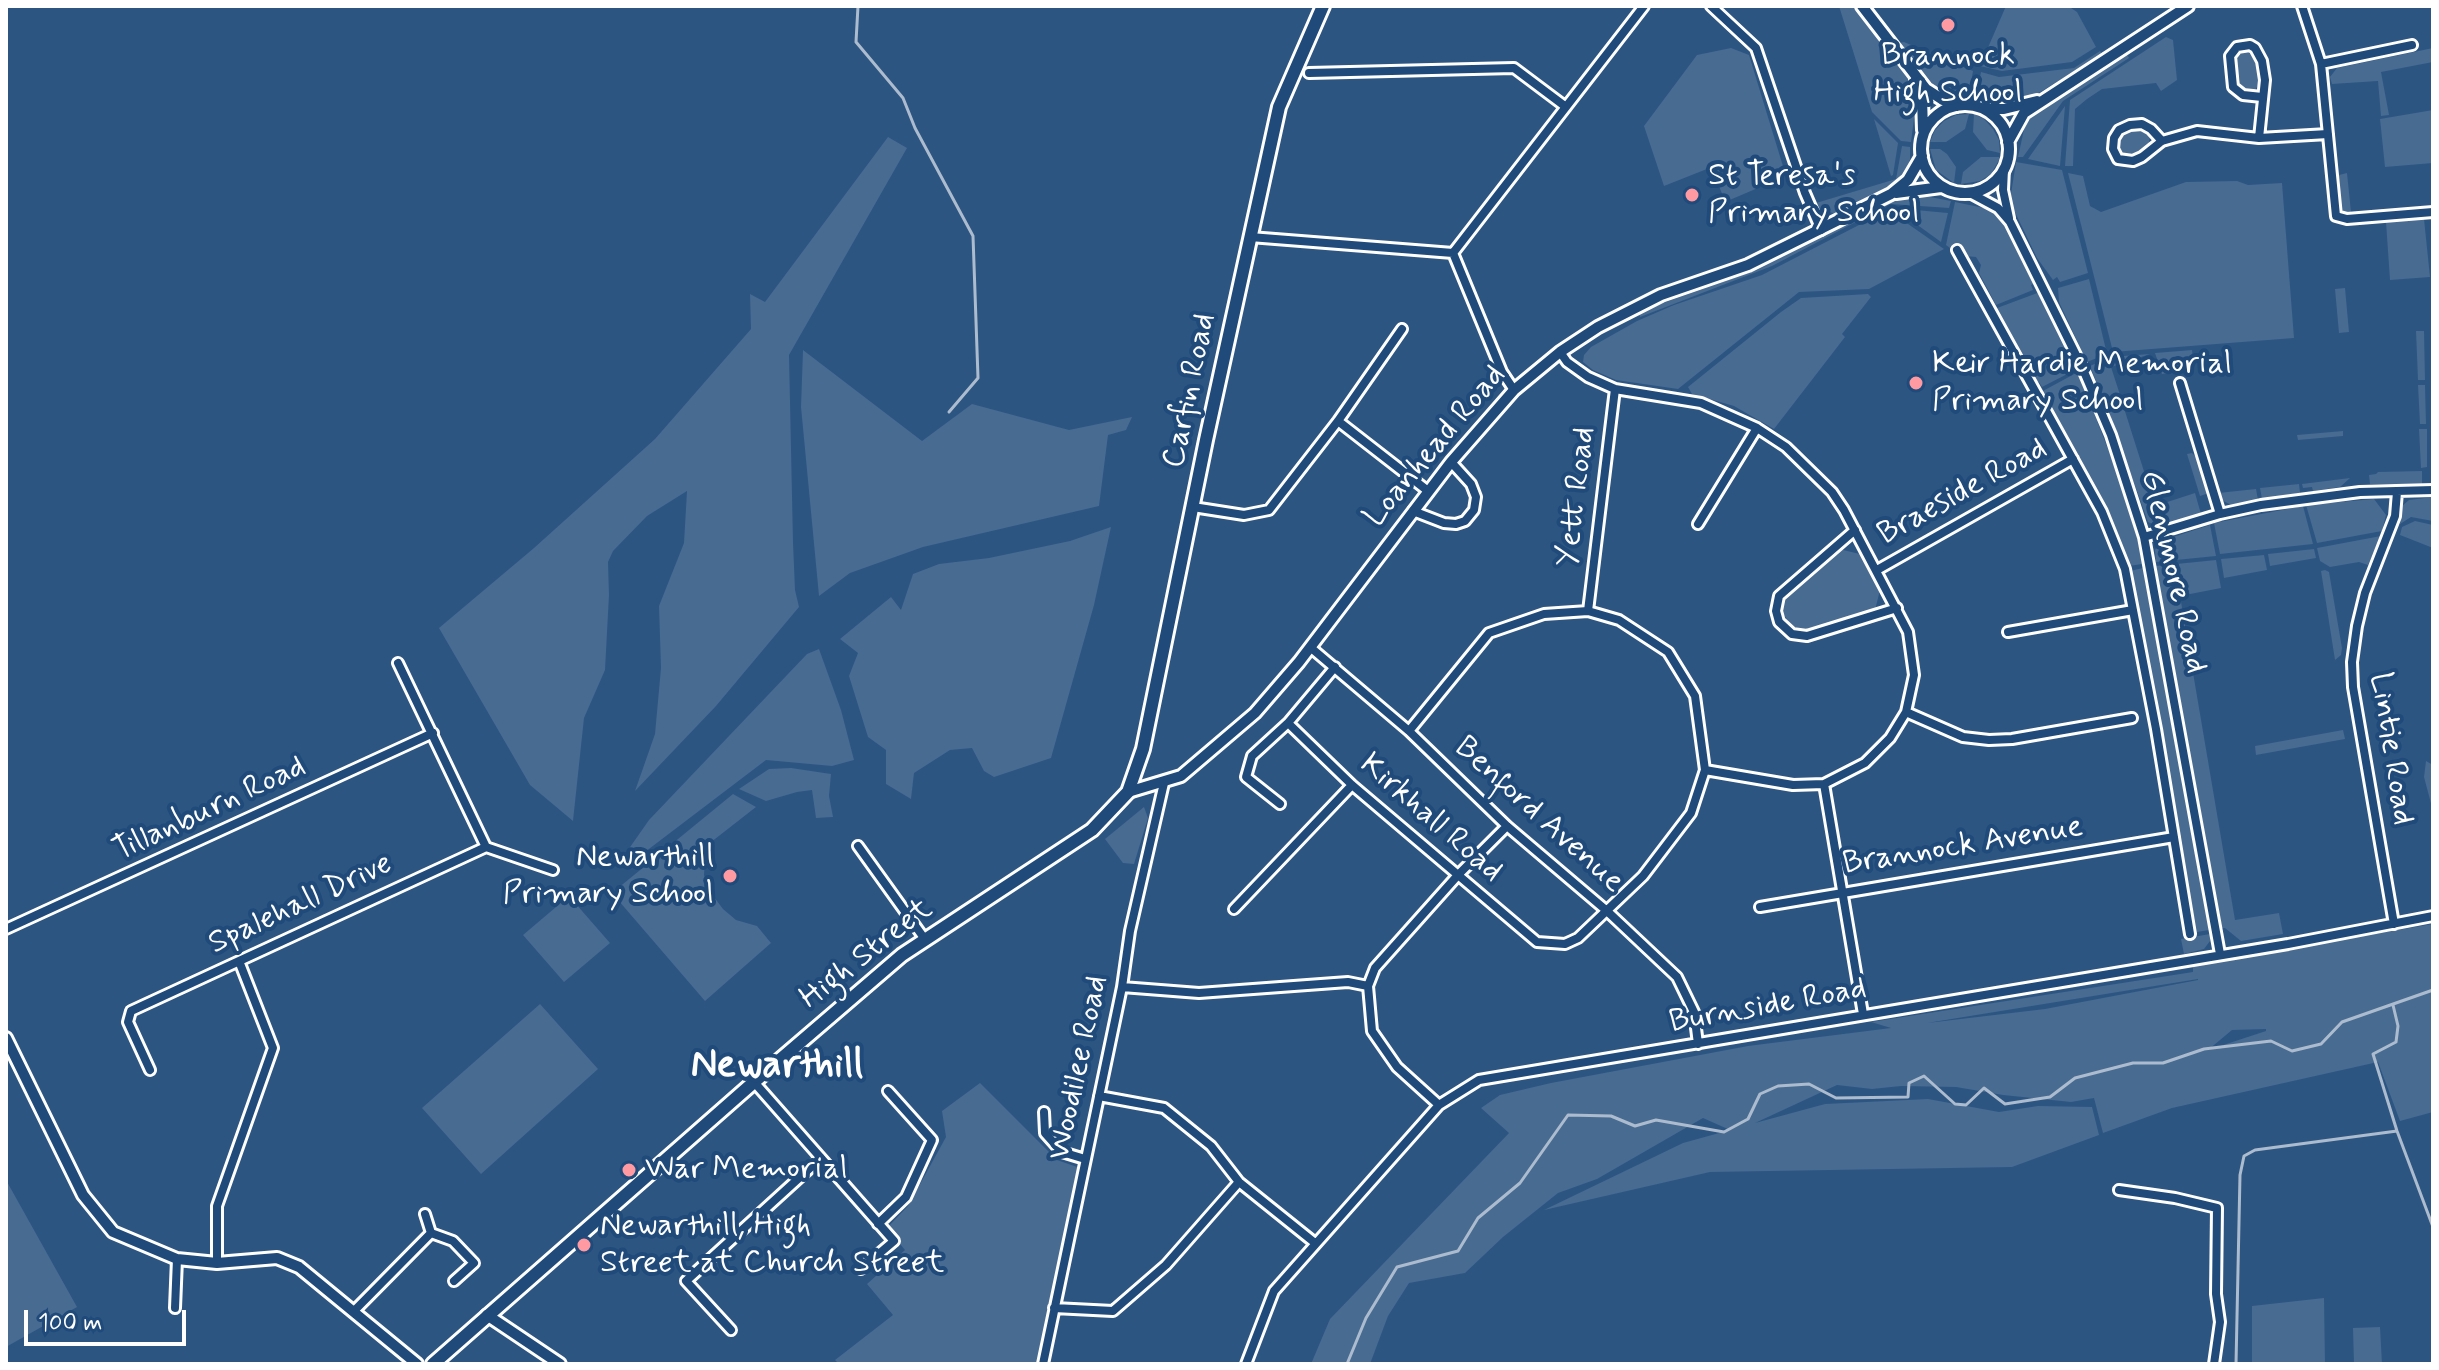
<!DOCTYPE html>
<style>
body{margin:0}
#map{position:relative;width:2439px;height:1370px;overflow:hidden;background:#2c5582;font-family:Mynerve,sans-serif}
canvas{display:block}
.frame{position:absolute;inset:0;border:8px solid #fff;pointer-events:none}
.scale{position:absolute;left:24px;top:1310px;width:162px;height:36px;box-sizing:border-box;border:4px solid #fff;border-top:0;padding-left:10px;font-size:24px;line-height:28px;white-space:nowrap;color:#fff;-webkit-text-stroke:6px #1f4a7a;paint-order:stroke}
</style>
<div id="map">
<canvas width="2439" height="1370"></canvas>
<div class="frame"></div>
<div class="scale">100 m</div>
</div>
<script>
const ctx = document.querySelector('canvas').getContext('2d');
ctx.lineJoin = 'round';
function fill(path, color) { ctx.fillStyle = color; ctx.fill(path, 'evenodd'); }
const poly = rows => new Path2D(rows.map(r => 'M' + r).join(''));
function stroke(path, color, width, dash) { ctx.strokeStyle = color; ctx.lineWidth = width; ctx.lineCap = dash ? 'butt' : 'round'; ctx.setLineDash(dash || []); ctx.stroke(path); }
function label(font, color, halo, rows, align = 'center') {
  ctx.font = font + ' Mynerve,sans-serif'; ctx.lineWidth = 8; ctx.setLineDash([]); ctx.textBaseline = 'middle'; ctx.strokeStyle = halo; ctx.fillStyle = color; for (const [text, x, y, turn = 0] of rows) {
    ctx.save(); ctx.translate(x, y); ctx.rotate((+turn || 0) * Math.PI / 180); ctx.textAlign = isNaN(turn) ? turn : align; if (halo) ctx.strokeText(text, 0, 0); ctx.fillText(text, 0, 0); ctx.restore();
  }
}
const green = poly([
 [1839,6,1853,6,1907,75,1916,103,1911,142,1901,141,1872,112],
 [2006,6,2068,6,2077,12,2096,47,2072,62,2002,71,1980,66],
 [2166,37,2173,40,2177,80,2161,91,2156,83,2102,89,2087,99,2075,109,2073,166,2065,166,2070,100],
 [1904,42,1973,71,1969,95,1937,89,1899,43],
 [1731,48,1749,55,1786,176,1725,202,1712,167,1664,186,1644,126,1697,55],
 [2433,48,2433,62,2381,72,2389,115,2381,116,2378,81,2332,84,2330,77,2337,68],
 [2247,50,2259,63,2261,81,2255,90,2238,87,2240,80,2235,58,2240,51],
 [2100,51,2102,54,2037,94,2013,101,1976,96,1981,72,1999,77,2074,68],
 [2126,53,2129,58,2063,101,2023,157,2018,157,2025,125,2033,114],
 [2065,106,2060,166,2028,159],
 [2433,110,2433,163,2385,167,2380,119],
 [1969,114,1965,129,1946,142,1930,142,1935,130,1944,121,1956,115],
 [1974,114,1984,119,1993,129,1999,140,2000,153,1987,150,1973,132],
 [1874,119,1898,143,1893,175,1891,176],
 [2137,129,2142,129,2150,137,2148,147,2135,156,2121,156,2118,152,2120,136,2124,132],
 [888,137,907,148,789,355,793,542,795,590,799,607,716,706,635,791,655,734,661,668,659,606,684,543,687,491,647,516,613,551,608,562,609,595,605,670,584,718,573,821,530,785,439,628,534,548,655,439,751,329,750,294,765,302],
 [1902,146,1910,147,1910,159,1908,167,1899,182,1838,215,1819,208,1816,203,1896,179],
 [1930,149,1940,149,1947,154,1956,167,1954,183,1936,170],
 [1981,157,1999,157,1999,160,1991,174,1980,181,1961,184,1963,172],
 [2016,162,2062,170,2088,273,2060,282,2057,277,2053,280,2037,258,2013,208,2011,194],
 [2068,173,2083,176,2090,206,2101,212,2186,182,2237,181,2248,185,2282,183,2294,338,2113,352],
 [2347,173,2351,212,2347,213,2341,210,2339,175],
 [1904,196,1925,196,1951,201,1949,208,1890,204,1772,266,1640,317,1639,313,1666,302,1757,270,1894,199],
 [1955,202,1989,209,2002,219,2035,283,2031,285,2033,290,1996,305,1979,273,1981,265,1976,257,1965,256,1958,244,1950,248,1946,245],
 [1894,208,1948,213,1941,242],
 [1888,210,1944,249,1869,289,1799,292,1678,389,1616,380,1593,370,1583,362,1584,355,1591,347,1637,321,1674,305,1762,275],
 [2424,219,2430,277,2390,280,2386,222],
 [2089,279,2107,354,2087,362,2059,302,2058,288],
 [2345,288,2349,332,2339,333,2335,289],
 [2040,292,2077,369,2042,387,2039,382,2036,383,1996,311,1997,308],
 [1868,294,1871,297,1842,334,1845,337,1774,429,1734,406,1692,394,1688,387,1781,312,1801,298],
 [2416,331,2424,331,2425,380,2418,380],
 [803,350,922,441,972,404,1069,430,1132,417,1126,430,1108,435,1099,506,923,547,850,573,819,596,801,407],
 [2192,350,2194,368,2162,374,2155,353],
 [2150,354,2111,367,2122,401,2106,406,2090,366,2110,357],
 [2078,372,2115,467,2138,540,2142,564,2129,566,2106,509,2041,392],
 [2418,385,2425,385,2426,424,2420,424],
 [2123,405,2155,506,2195,493,2201,514,2164,526,2159,527,2148,522,2108,410],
 [2419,429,2427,429,2427,467,2421,468],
 [2343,431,2343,436,2298,440,2297,435],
 [2192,453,2198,459,2209,493,2200,496,2187,454],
 [2422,471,2422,484,2370,484,2369,475,2376,474,2378,472],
 [2350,478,2340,487,2313,491,2312,487,2303,488,2302,484],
 [2299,484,2300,493,2262,499,2260,488],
 [2256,489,2258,500,2231,505,2220,499,2218,493],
 [2433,497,2433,521,2411,517,2400,524,2402,506,2409,500],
 [2374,499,2386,515,2382,531,2317,543,2306,505],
 [2303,506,2313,544,2220,554,2214,523],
 [2415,521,2433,525,2433,548,2400,535,2402,527],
 [2210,525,2216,556,2156,562,2155,550,2161,541],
 [1111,527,1094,605,1051,758,994,777,984,771,972,748,950,750,914,773,911,799,886,784,886,750,868,737,849,676,858,653,840,639,891,597,901,610,913,574,939,564,989,558,1070,541],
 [2381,536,2368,565,2359,562,2330,567,2320,561,2317,548],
 [1839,549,1860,554,1880,590,1875,610,1805,631,1792,628,1781,610,1786,597],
 [2314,549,2316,558,2270,566,2268,554],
 [2264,555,2267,570,2224,578,2221,559],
 [2216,560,2221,588,2180,596,2235,920,2279,913,2283,934,2241,941,2225,928,2222,928,2156,566],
 [2143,568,2209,930,2197,932,2130,571],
 [2325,570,2329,572,2342,648,2341,655,2335,660,2321,571],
 [819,649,841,710,854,760,832,766,766,760,641,855,621,860,649,820,807,654],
 [2343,730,2345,739,2256,755,2255,746],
 [2426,761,2433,765,2433,811,2424,777],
 [791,768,831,774,829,796,833,817,816,818,812,790,797,792,766,801,739,789,769,769],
 [733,794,756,807,706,846,704,875,711,893,723,909,736,920,757,926,771,943,705,1001,612,893],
 [1144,807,1148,818,1134,864,1123,863,1105,839],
 [569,896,610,943,564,982,523,935],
 [2433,924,2433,1112,2400,1121,2378,1062,2172,1108,2103,1133,2094,1098,2071,1102,2003,1095,1956,1087,1901,1086,1872,1089,1837,1085,1755,1123,1825,1104,1928,1099,1999,1112,2038,1106,2092,1107,2099,1135,2012,1167,1710,1172,1544,1210,1683,1143,1730,1130,1703,1118,1597,1179,1558,1193,1503,1237,1465,1273,1409,1283,1388,1316,1370,1364,1311,1364,1330,1319,1509,1133,1481,1108,1500,1095,1551,1083,1748,1046,1891,1028,1871,1022,2193,972,2193,965],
 [2198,980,2045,1009,1927,1023,2198,979],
 [2266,1029,2266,1031,2208,1050,2232,1030],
 [2210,934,2210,941,2204,949,2184,954,2181,939],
 [540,1004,598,1069,481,1174,422,1108],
 [980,1083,1057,1160,1080,1168,1040,1364,839,1364,835,1360,893,1315,867,1284,905,1250,887,1228,908,1206,946,1137,942,1111],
 [6,1180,77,1307,6,1347],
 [2324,1298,2325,1364,2252,1364,2252,1306],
 [2380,1327,2382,1364,2354,1364,2353,1328]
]);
const stream = poly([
 [858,6,856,42,903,98,915,128,973,236,978,378,949,412],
 [2393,1005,2398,1026,2396,1042,2373,1054,2397,1131,2433,1227],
 [1347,1364,1366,1318,1397,1267,1458,1251,1478,1218,1520,1183,1568,1115,1611,1116,1635,1126,1656,1120,1724,1132,1748,1119,1760,1094,1778,1086,1809,1084,1836,1098,1908,1097,1909,1083,1924,1076,1955,1104,1966,1105,1984,1088,2005,1104,2050,1097,2075,1078,2133,1063,2163,1063,2204,1049,2271,1041,2292,1051,2321,1044,2342,1022,2433,990],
 [2236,1364,2240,1175,2244,1156,2255,1150,2397,1131]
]);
const minor = poly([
 [1711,6,1756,48,1805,193,1821,230],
 [2302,6,2321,64,2336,216,2347,219,2433,212],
 [2321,64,2412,45],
 [1309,73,1514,68,1566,107],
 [2259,138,2265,80,2262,61,2255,48,2250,45,2237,47,2230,56,2233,87,2243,95,2262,97],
 [2162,141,2151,129,2142,124,2130,125,2119,130,2114,138,2113,149,2118,159,2133,161,2142,157,2162,141,2197,131,2259,138,2328,134],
 [2004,169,2003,190,2009,218],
 [1970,193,1998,208,2010,222,2082,367,2111,435,2144,537,2220,954],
 [1250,237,1453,253],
 [1957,250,2102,512,2125,569,2156,729,2190,934],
 [1560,352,1567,362,1588,377,1615,389,1701,403,1757,428,1786,447,1832,492,1844,510,1908,632,1914,675,1906,712,1890,738,1865,763,1824,784,1793,785,1705,770],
 [2180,383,2220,514],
 [1514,390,1502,372,1453,253,1644,6],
 [1338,421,1428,491],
 [1193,507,1244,515,1269,510,1338,421,1402,329],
 [1413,511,1444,523,1456,524,1465,521,1474,510,1476,497,1471,484,1451,462],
 [1698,524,1757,428],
 [1855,530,1779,596,1776,611,1779,622,1792,634,1807,636,1897,608],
 [2144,537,2220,514,2261,505,2360,492,2433,490],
 [1877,570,2073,459],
 [1588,611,1615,389],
 [2008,632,2133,610],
 [1310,647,1409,731,1507,826,1607,911,1677,977,1694,1012,1698,1044],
 [398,663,486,847],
 [1335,667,1288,723,1352,785,1537,942,1565,944,1578,938,1643,876,1691,813,1705,770,1695,696,1668,652,1619,620,1588,611,1544,614,1489,633,1409,731],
 [1906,712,1963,737,1989,740,2012,739,2132,718],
 [1824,784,1863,1014],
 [1280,804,1246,777,1252,756,1288,723],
 [858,846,924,938],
 [1760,907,2174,837],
 [1234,909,1352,785],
 [2394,924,2353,687,2352,662,2357,626,2365,593,2395,516,2397,492],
 [6,929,433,733],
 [1122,987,1199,993,1348,982,1368,986],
 [150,1070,128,1022,131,1011,486,847,553,870],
 [754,1082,894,1241,861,1269],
 [1099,1096,1164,1108,1211,1146,1239,1182,1315,1243],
 [1439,1105,1397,1067,1372,1031,1368,986,1375,968,1458,875,1507,826],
 [1044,1112,1045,1133,1062,1152,1085,1159],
 [2119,1190,2175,1198,2217,1208,2216,1294,2220,1322,2214,1364],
 [425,1214,431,1233],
 [878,1224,906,1197,932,1140,888,1091],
 [217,1263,217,1206,273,1048,239,961],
 [175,1308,177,1259],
 [1054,1308,1113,1311,1166,1265,1239,1182],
 [353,1312,431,1233,453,1241,474,1263,454,1281],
 [731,1330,686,1281,821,1158],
 [1043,1364,1122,987,1130,931,1164,783],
 [1246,1364,1274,1291,1439,1105,1479,1080,2288,944,2433,916]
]);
const tertiary = poly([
 [1862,6,1926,89,1943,100,1957,106],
 [1916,79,1922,98,1923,130],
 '1921 149a44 44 0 1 1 88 0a44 44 0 1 1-88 0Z',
 [1986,109,2004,109,2037,101],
 [2008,142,2024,113,2188,6],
 [1896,193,1941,187],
 [1128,792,1181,776,1255,713,1299,662,1451,462,1514,390,1560,352,1598,327,1661,295,1748,265,1891,194,1908,180,1922,156],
 [6,1038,83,1195,113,1232,177,1259,217,1263,277,1258,299,1267,417,1364],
 [487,1315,560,1364]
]);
const secondary = poly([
 [433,1364,754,1082,902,955,1092,830,1128,792,1143,749,1206,440,1279,107,1323,6]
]);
const markers = [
 [1948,25,8,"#ff9aa2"],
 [1692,195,8,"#ff9aa2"],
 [1916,383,8,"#ff9aa2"],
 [730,876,8,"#ff9aa2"],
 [629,1170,8,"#ff9aa2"],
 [584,1245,8,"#ff9aa2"]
];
const poiNames = [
 ["Brannock",1948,57,"center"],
 ["High School",1948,94,"center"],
 ["St Teresa's",1708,177],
 ["Primary School",1708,214],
 ["Keir Hardie Memorial",1932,365],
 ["Primary School",1932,402],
 ["Newarthill",714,858,"right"],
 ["Primary School",714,895,"right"],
 ["War Memorial",645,1170],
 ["Newarthill, High",600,1227],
 ["Street at Church Street",600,1264]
];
const streetNames = [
 ["Carfin Road",1191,391,-78],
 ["Loanhead Road",1436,447,-50],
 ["Braeside Road",1963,493,-29],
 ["Yett Road",1578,497,-83],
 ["Glenmore Road",2172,572,77],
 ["Lintie Road",2390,749,81],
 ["Tillanburn Road",210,810,-25],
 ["Benford Avenue",1538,816,42],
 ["Kirkhall Road",1430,819,41],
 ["Brannock Avenue",1963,847,-9],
 ["Spalehall Drive",301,905,-25],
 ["High Street",867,955,-38],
 ["Burnside Road",1768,1007,-10],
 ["Woodilee Road",1080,1068,-78]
];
const districtNames = [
 ["Newarthill",777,1068]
];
fill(green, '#486b92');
stroke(stream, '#acbcce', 3);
stroke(minor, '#fff', 14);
stroke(tertiary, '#fff', 16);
stroke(secondary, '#fff', 18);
stroke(minor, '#1f4a7a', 8);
stroke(tertiary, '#1f4a7a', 10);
stroke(secondary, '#1f4a7a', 12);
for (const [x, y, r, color] of markers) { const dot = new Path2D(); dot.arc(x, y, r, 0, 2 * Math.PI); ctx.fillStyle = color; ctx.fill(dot); stroke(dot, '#1f4a7a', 3); }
label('32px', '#fff', '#1f4a7a', poiNames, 'left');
label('32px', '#fff', '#1f4a7a', streetNames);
label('bold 40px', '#fff', '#1f4a7a', districtNames);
</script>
